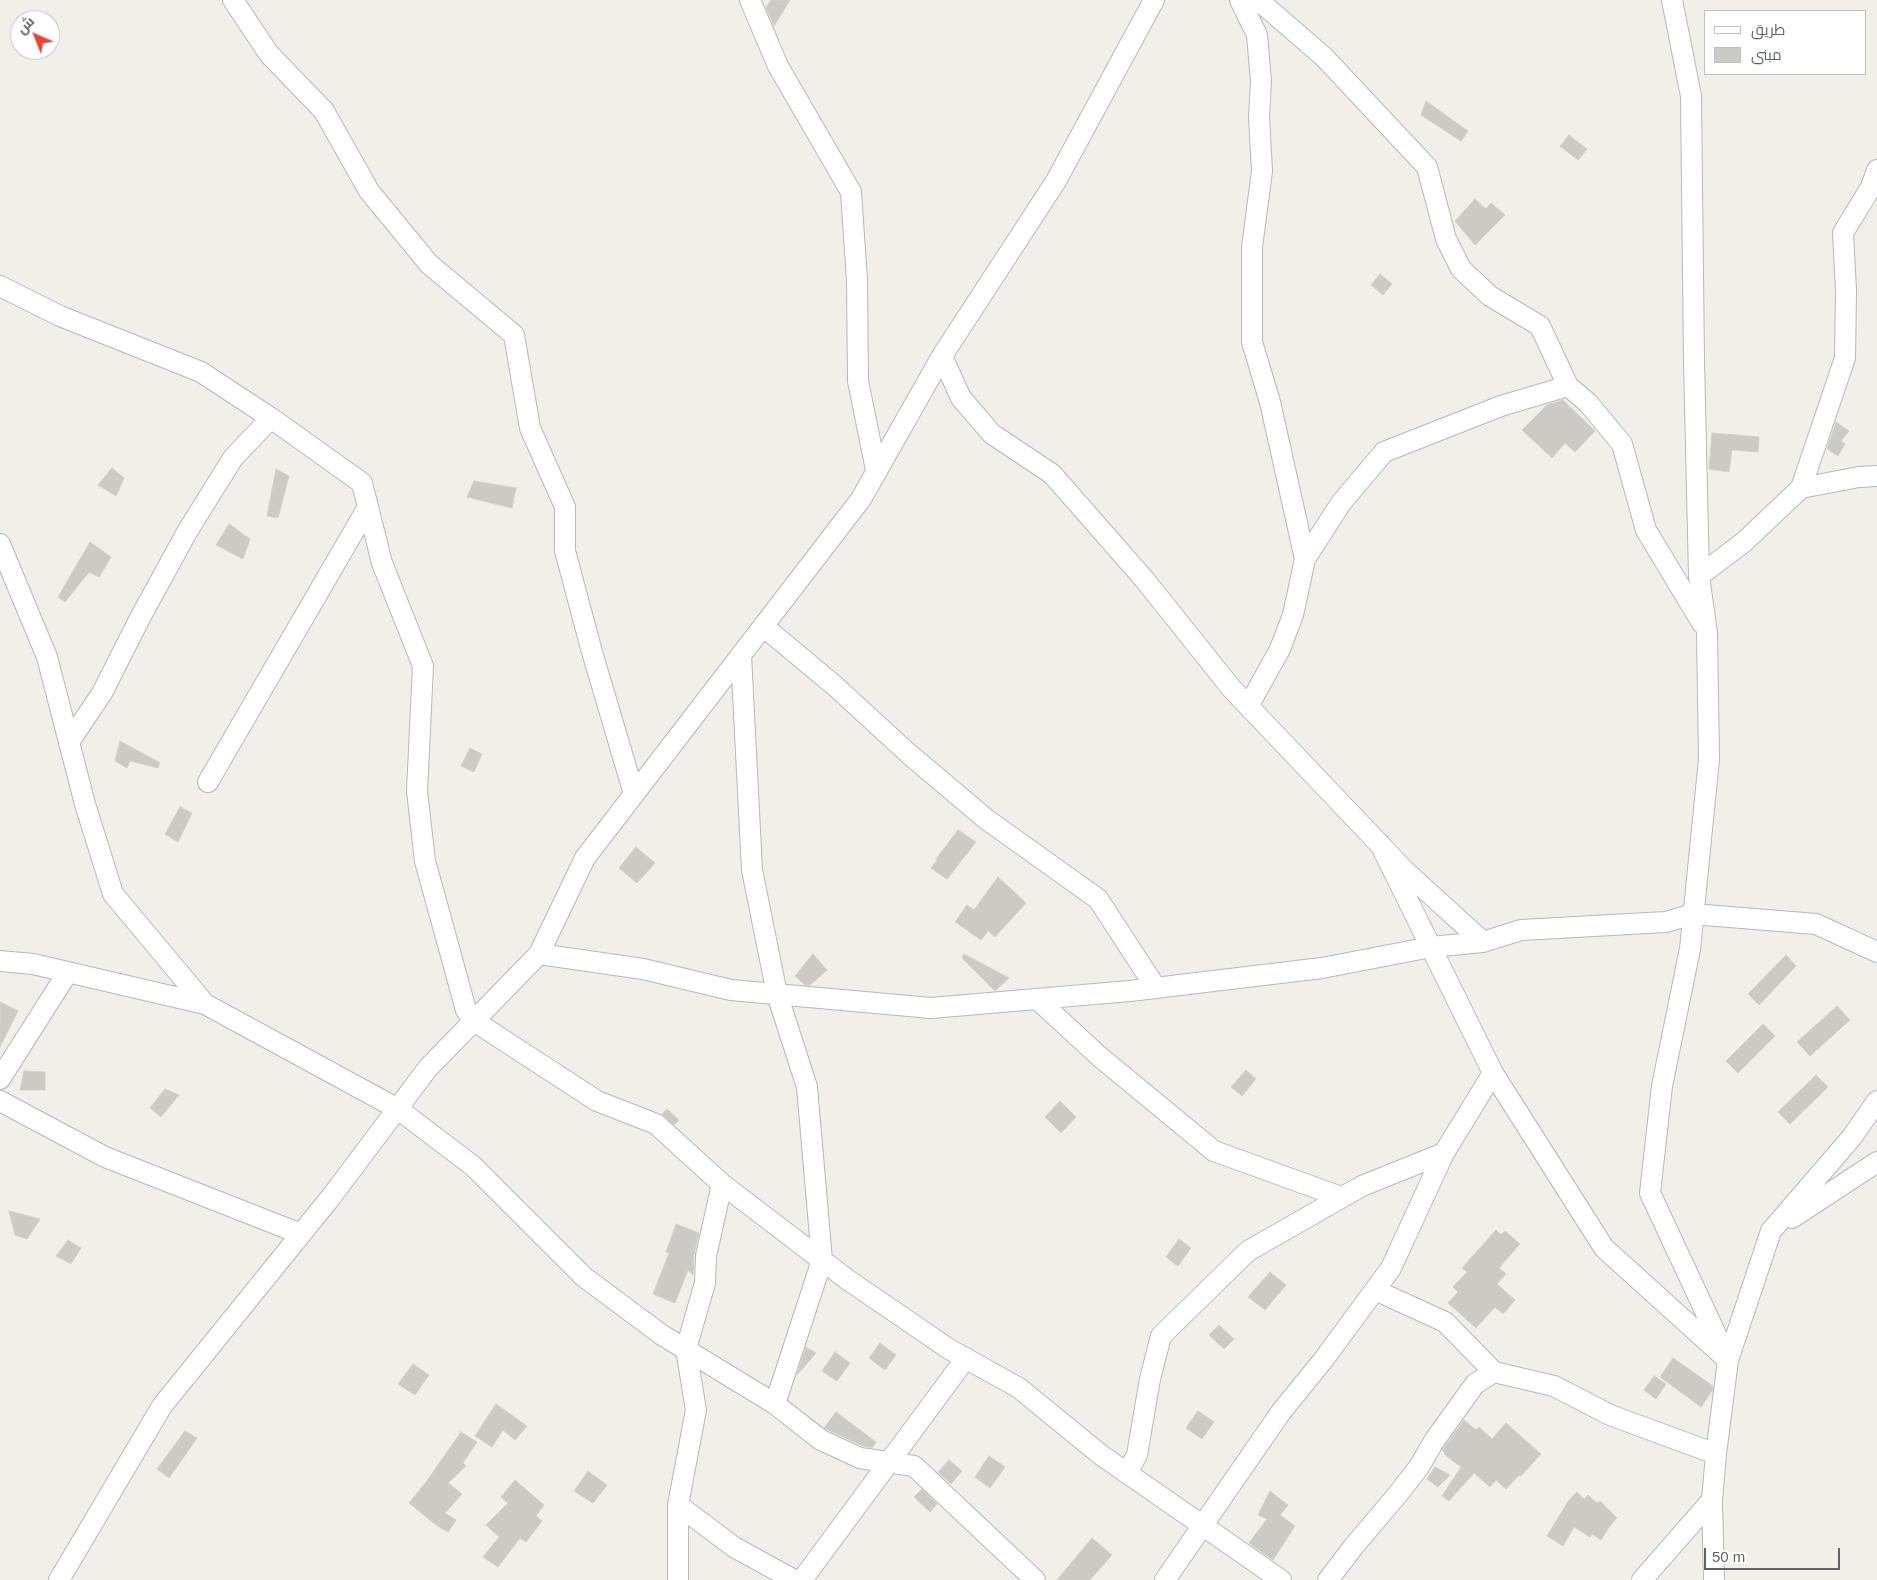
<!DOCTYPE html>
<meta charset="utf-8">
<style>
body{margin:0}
#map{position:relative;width:1877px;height:1580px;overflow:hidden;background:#f1efe8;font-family:Helvetica,Cairo,sans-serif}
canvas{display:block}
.legend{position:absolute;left:1704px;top:10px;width:162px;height:65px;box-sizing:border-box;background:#fff;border:1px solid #bfc1c3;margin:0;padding:6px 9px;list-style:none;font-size:15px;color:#5f6368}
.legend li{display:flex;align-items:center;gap:10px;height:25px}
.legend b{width:25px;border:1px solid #bfc1c3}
.north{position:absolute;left:10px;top:10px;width:50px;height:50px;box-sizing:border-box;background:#fff;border:1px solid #bfc1c3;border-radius:50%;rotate:316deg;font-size:14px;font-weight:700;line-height:20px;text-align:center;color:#5f6368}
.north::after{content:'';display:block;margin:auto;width:18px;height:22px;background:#ea4335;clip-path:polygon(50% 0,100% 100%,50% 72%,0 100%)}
.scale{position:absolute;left:1704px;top:1548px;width:136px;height:22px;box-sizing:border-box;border:2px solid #5f6368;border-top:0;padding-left:6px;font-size:15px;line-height:18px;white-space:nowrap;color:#5f6368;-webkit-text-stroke:4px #fff;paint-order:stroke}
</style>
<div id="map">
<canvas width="1877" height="1580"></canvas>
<ul class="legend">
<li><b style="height:6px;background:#fff"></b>طريق</li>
<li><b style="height:14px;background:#cccac5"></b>مبنى</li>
</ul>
<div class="north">ش</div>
<div class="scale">50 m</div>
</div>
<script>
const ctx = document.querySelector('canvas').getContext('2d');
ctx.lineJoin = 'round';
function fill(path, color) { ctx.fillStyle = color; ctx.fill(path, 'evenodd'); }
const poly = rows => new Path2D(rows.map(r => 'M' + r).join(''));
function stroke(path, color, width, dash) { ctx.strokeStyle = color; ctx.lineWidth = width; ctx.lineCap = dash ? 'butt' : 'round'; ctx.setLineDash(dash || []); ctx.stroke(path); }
const building = poly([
 [771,0,790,0,774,26,766,7,771,0],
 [1426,101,1468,131,1461,141,1421,115,1426,101],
 [1569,135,1587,149,1578,160,1560,146,1569,135],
 [1475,199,1486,209,1491,203,1505,215,1475,245,1455,221,1475,199],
 [1380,274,1392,284,1383,295,1371,285,1380,274],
 [1563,400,1595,431,1575,452,1565,443,1552,458,1522,430,1547,405,1563,400],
 [1836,422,1849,431,1841,441,1845,444,1838,456,1827,449,1836,422],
 [1712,433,1759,437,1758,452,1732,450,1729,472,1709,469,1712,433],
 [112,468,124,478,116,496,98,485,112,468],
 [276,469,289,476,278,518,267,516,276,469],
 [474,481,516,488,512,508,467,497,474,481],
 [229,524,250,539,243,559,216,545,229,524],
 [90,542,111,557,99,577,89,572,65,602,58,597,90,542],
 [120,741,160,763,158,768,130,761,127,768,115,761,120,741],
 [470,748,482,754,474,772,461,766,470,748],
 [180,807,192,813,178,842,165,834,180,807],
 [958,830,976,842,947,879,931,868,937,860,936,859,958,830],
 [636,847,655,863,637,883,619,868,636,847],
 [998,877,1026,903,995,937,988,931,981,940,955,922,967,905,974,910,998,877],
 [813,954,827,970,810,985,805,985,795,976,813,954],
 [964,954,1009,978,995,991,962,958,964,954],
 [1786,955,1796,966,1759,1005,1748,994,1786,955],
 [0,1002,18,1011,0,1047,0,1002],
 [1837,1006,1850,1020,1810,1056,1797,1042,1837,1006],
 [1763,1024,1775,1036,1738,1073,1726,1061,1763,1024],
 [1246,1070,1256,1079,1242,1096,1231,1087,1246,1070],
 [24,1071,45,1072,45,1090,20,1090,24,1071],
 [1816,1075,1828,1087,1790,1124,1778,1112,1816,1075],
 [165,1089,179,1095,161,1117,150,1108,165,1089],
 [1060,1101,1076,1117,1061,1133,1045,1117,1060,1101],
 [667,1109,679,1120,674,1125,662,1114,667,1109],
 [9,1211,40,1219,27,1239,15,1235,9,1211],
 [676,1224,699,1233,694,1254,693,1275,688,1270,675,1303,653,1294,669,1253,666,1252,676,1224],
 [1496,1230,1501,1235,1505,1231,1520,1244,1499,1268,1506,1274,1497,1284,1515,1300,1503,1314,1495,1307,1476,1328,1448,1303,1458,1292,1453,1287,1467,1272,1462,1268,1496,1230],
 [1179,1239,1191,1248,1178,1266,1166,1257,1179,1239],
 [68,1240,81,1248,71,1264,56,1256,68,1240],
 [1270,1272,1286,1285,1265,1310,1248,1297,1270,1272],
 [1219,1325,1234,1339,1224,1349,1209,1335,1219,1325],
 [880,1343,896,1355,885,1370,869,1358,880,1343],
 [806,1347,816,1353,797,1375,806,1347],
 [835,1352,850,1363,837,1381,822,1371,835,1352],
 [1673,1358,1713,1386,1712,1391,1701,1407,1660,1377,1673,1358],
 [413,1364,429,1375,415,1395,398,1384,413,1364],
 [1654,1376,1666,1384,1656,1399,1644,1390,1654,1376],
 [496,1404,527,1426,515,1440,503,1430,492,1447,475,1436,496,1404],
 [1198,1411,1214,1422,1202,1439,1186,1428,1198,1411],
 [836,1412,876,1442,872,1448,863,1446,824,1428,836,1412],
 [1464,1420,1476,1430,1479,1427,1492,1439,1506,1423,1541,1454,1521,1476,1519,1475,1506,1489,1496,1480,1490,1487,1474,1473,1449,1501,1442,1496,1461,1467,1444,1454,1445,1453,1442,1450,1464,1420],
 [185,1431,197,1438,169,1478,157,1469,185,1431],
 [461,1432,477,1442,463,1463,466,1466,448,1483,462,1494,445,1513,456,1520,448,1532,436,1525,409,1503,426,1482,461,1432],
 [989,1456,1005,1467,990,1488,975,1477,989,1456],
 [949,1460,962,1471,951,1484,938,1472,949,1460],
 [1435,1467,1450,1475,1438,1487,1427,1479,1435,1467],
 [588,1471,607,1485,593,1503,574,1491,588,1471],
 [515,1480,544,1505,536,1516,542,1521,526,1542,520,1538,498,1567,483,1557,499,1537,486,1525,508,1503,501,1497,515,1480],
 [922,1489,937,1504,930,1512,914,1497,922,1489],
 [1270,1491,1288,1505,1280,1515,1295,1526,1273,1560,1249,1543,1267,1519,1258,1515,1270,1491],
 [1577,1492,1584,1499,1588,1495,1597,1503,1600,1501,1617,1518,1609,1527,1601,1540,1592,1534,1590,1537,1574,1527,1563,1546,1547,1536,1569,1500,1577,1492],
 [1092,1538,1112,1555,1090,1580,1057,1580,1092,1538]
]);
const minor = poly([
 [233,0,269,54,324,111,369,191,429,264,514,335,530,428,565,507,565,551,592,652,634,794],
 [750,0,778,66,851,192,857,280,858,381,876,470],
 [1240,0,1257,35,1261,81,1259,117,1262,171,1252,247,1252,342,1270,402,1305,559],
 [1258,0,1324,57,1427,167,1446,239,1461,269,1490,296,1540,326,1568,386,1588,403,1622,444,1646,530,1702,623],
 [1672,0,1691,96,1694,362,1699,576,1707,633,1709,759,1690,949,1662,1086,1650,1193,1728,1360,1716,1454,1712,1500,1714,1580],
 [0,286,60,316,201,372,271,418,362,483,382,563,423,666,417,791,425,861,466,1010,474,1021,597,1101,656,1124,722,1184,848,1280,949,1349,1019,1388,1101,1455,1281,1580],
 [942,356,961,398,992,434,1052,474,1144,579,1232,689,1406,872,1483,942],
 [1801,488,1859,477,1877,476],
 [0,544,47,657,85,804,113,894,205,1004,398,1109,473,1166,584,1277,662,1335,775,1404,821,1440,860,1458,914,1466,1035,1580],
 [1699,576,1744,542,1801,488,1845,358,1846,290,1843,233,1871,187,1877,170],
 [763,626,835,686,909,754,986,819,1098,899,1156,988],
 [741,655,752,870,777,994,807,1087,822,1260,775,1404],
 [1249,705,1280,649,1293,615,1305,559,1341,503,1384,452,1501,406,1568,386],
 [69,742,102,693,141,616,187,532,233,458,271,418],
 [208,782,368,507],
 [1380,844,1493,1073,1604,1248,1728,1360,1771,1231,1852,1137,1877,1101],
 [539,954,643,969,731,990,931,1008,1130,991,1322,968,1431,947,1483,942,1521,930,1666,922,1693,914,1816,924,1877,952],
 [0,961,33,964,205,1004],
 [1037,999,1100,1057,1214,1151,1341,1197],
 [0,1079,68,972],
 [0,1101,105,1157,301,1234],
 [1792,1218,1877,1162],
 [1375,1290,1445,1322,1494,1372,1554,1386,1610,1415,1716,1454],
 [1127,1473,1137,1455,1150,1379,1161,1336,1248,1251,1362,1186,1444,1153],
 [678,1505,734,1547,794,1580],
 [59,1580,162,1406,331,1197,428,1068,539,954,585,858,861,499,942,356,1056,181,1154,0],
 [678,1580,678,1505,696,1410,686,1349,705,1283,706,1256,722,1184],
 [802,1580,966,1358],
 [1165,1580,1281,1412,1324,1359,1391,1268,1444,1153,1493,1073],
 [1328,1580,1354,1546,1398,1494,1419,1467,1434,1441,1475,1384,1494,1372],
 [1642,1580,1712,1500]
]);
fill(building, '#cccac5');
stroke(building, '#d6d1c6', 1);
stroke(minor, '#b5b8bc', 22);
stroke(minor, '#fff', 20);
</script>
